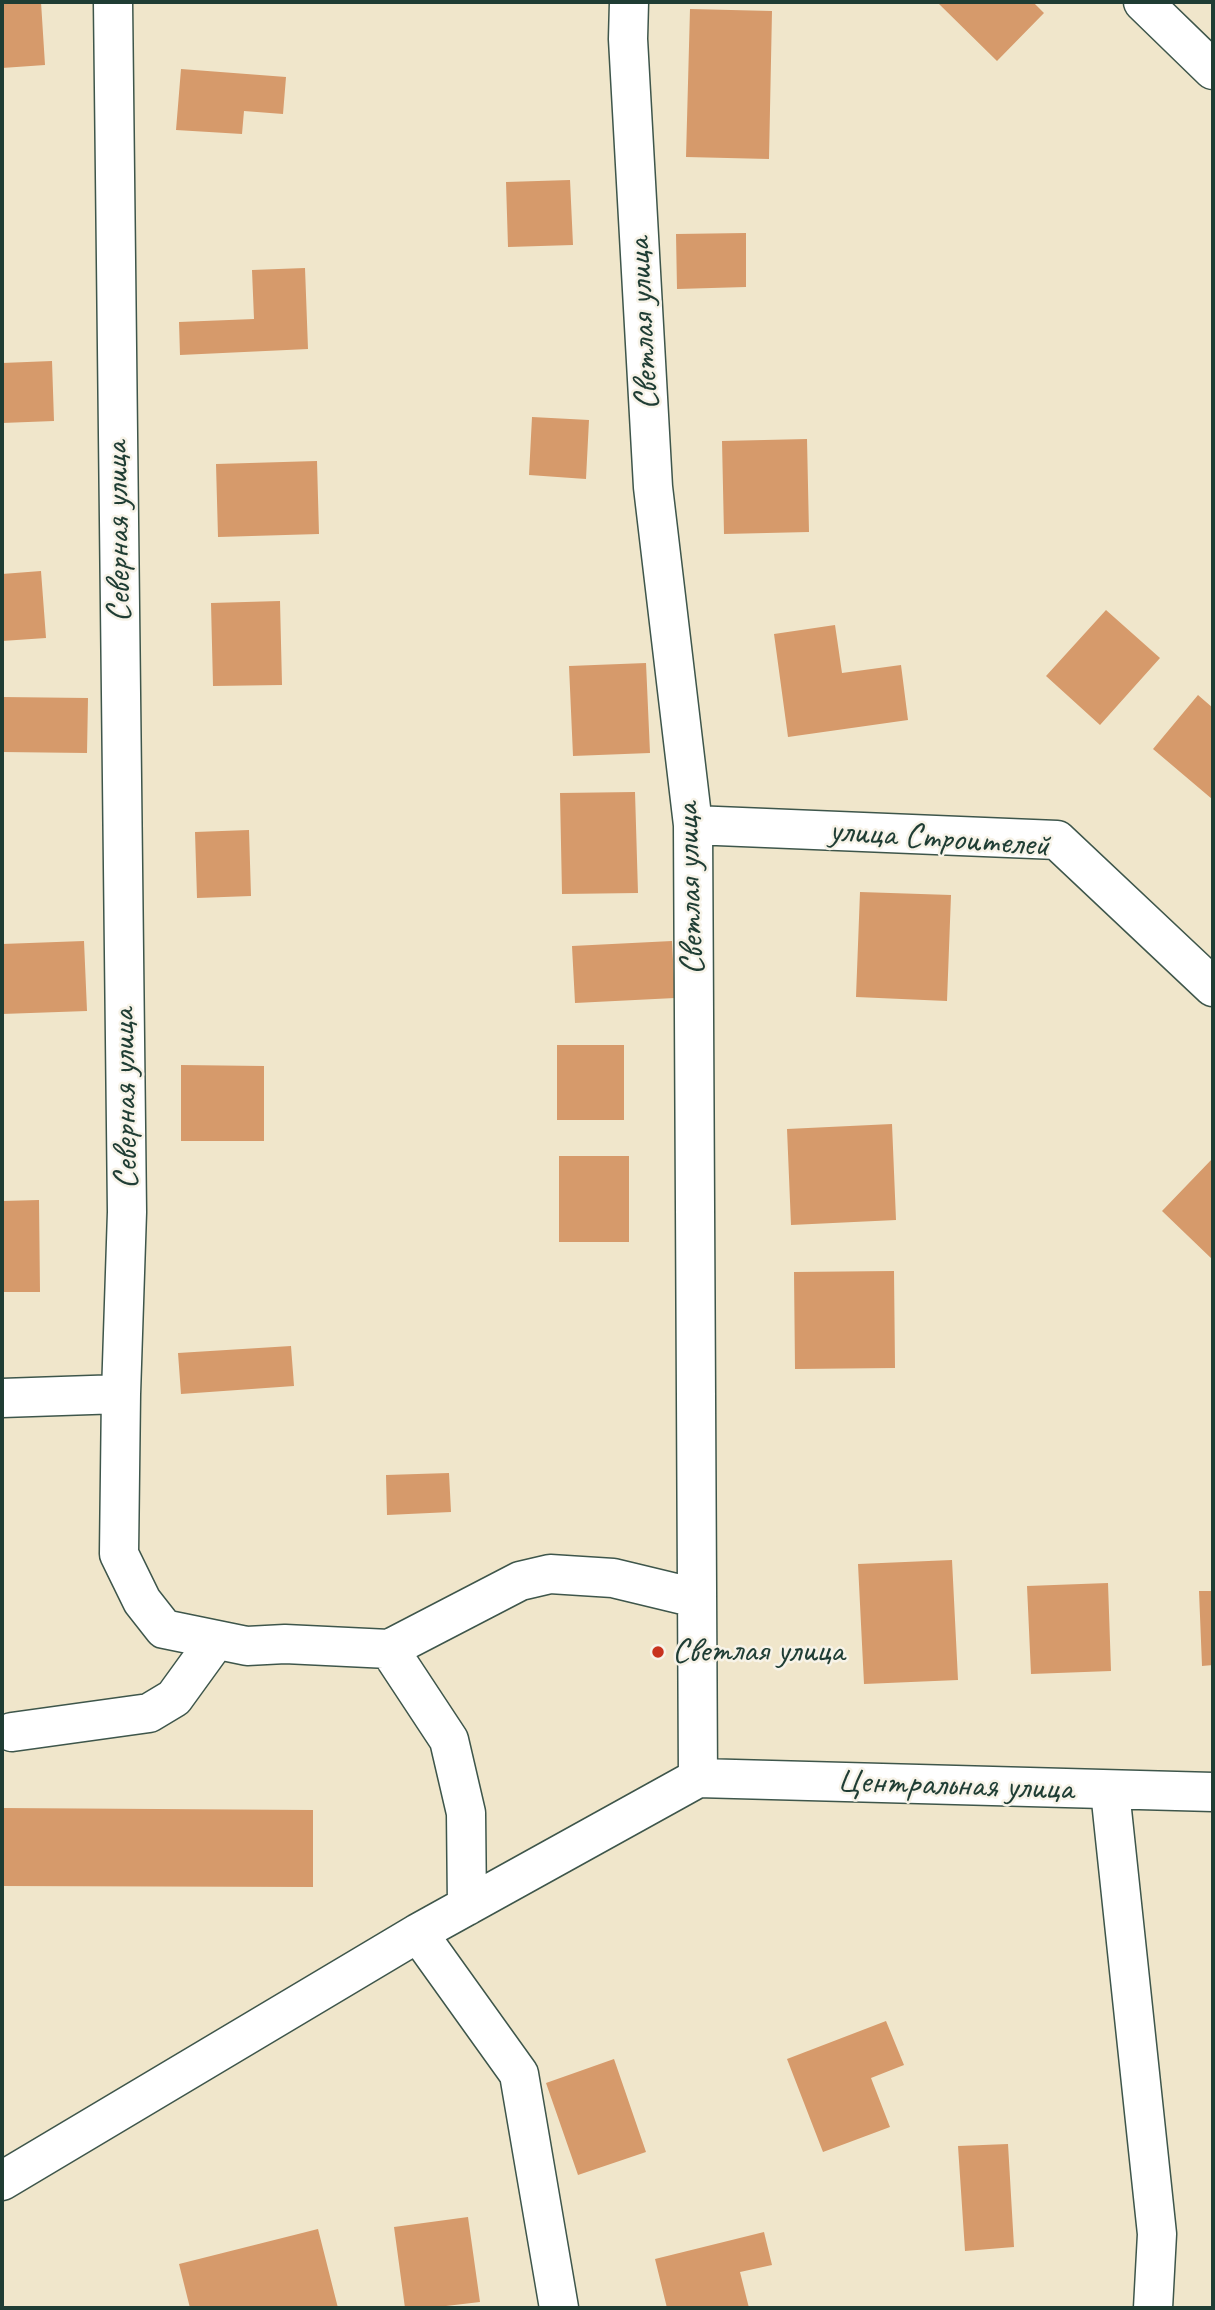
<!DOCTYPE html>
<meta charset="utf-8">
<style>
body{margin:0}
#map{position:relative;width:1215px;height:2310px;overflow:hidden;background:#f0e6cb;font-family:Caveat,sans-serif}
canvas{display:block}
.frame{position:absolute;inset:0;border:4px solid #1f3d34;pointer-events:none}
</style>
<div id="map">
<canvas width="1215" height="2310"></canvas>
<div class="frame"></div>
</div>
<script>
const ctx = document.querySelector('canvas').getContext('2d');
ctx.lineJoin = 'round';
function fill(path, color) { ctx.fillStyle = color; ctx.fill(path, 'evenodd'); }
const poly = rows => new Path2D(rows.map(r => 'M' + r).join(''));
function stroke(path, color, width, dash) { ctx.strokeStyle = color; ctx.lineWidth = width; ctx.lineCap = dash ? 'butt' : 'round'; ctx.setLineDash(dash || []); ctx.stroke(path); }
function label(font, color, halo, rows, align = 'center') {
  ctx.font = font + ' Caveat,sans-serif'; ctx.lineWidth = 5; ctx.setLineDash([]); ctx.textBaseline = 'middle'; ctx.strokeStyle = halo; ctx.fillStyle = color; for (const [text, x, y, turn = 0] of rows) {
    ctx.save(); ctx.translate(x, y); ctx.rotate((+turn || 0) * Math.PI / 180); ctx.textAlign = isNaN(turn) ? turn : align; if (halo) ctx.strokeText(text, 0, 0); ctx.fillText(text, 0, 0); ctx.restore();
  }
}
const building = poly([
 [2,2,41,2,45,65,2,68],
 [941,2,1033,2,1044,13,997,61,939,4],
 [690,9,772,11,769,159,686,157],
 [181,69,286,77,283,114,244,111,242,134,176,130],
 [570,180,573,245,508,247,506,182],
 [746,233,746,287,677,289,676,234],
 [305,268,308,349,180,355,179,322,254,319,252,270],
 [52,361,54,421,2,423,2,363],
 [532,417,589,420,586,479,529,475],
 [807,439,809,532,724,534,722,441],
 [317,461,319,534,218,537,216,464],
 [41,571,46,638,2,641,2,574],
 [280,601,282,685,213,686,211,603],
 [1106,610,1160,658,1100,725,1046,676],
 [835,625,842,673,901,665,908,720,788,737,774,634],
 [646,663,650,753,573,756,569,666],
 [1198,695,1213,708,1212,799,1153,749],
 [2,697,88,698,87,753,2,752],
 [635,792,638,893,562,894,560,793],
 [249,830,251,896,197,898,195,832],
 [860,892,951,895,947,1001,856,997],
 [84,941,87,1011,2,1014,2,944],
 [672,941,675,998,575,1003,572,946],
 [557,1045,624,1045,624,1120,557,1120],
 [181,1065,264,1066,264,1141,181,1141],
 [892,1124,896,1220,791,1225,787,1129],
 [559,1156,629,1156,629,1242,559,1242],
 [1213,1158,1213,1260,1162,1211],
 [39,1200,40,1292,2,1292,2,1201],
 [894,1271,895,1368,795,1369,794,1272],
 [291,1346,294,1386,181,1394,178,1353],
 [449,1473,451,1512,387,1515,386,1475],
 [952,1560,958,1680,864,1684,858,1564],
 [1108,1583,1111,1671,1031,1674,1027,1586],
 [1199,1591,1213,1591,1213,1665,1202,1666],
 [2,1808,313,1810,313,1887,2,1886],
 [886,2021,904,2065,871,2078,890,2127,823,2152,787,2059],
 [614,2059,646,2152,578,2175,546,2083],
 [1008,2144,1014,2247,965,2251,958,2146],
 [468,2217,480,2302,429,2308,405,2308,394,2227],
 [318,2229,338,2308,190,2308,179,2264],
 [764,2232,772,2265,740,2272,749,2308,667,2308,655,2259]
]);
const minor = poly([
 [113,2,127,1212,121,1394,119,1554,142,1601,164,1629,247,1646,285,1644,389,1649,520,1581,550,1574,613,1578,696,1598],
 [629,2,628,39,653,487,693,825,698,1778],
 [1143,2,1213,70],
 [693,825,1057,840,1213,987],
 [2,1398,121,1394],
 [389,1649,449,1740,466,1813,467,1906],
 [12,1732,149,1713,174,1698,216,1640],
 [698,1778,1213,1792],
 [1110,1791,1157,2234,1153,2308],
 [418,1933,519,2074,559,2308],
 [2,2181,418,1933,698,1778]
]);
const markers = [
 [658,1652,7,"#c8321e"]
];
const streetNames = [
 ["Светлая улица",644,324,-93],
 ["Северная улица",119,532,-91],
 ["улица Строителей",939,839,4],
 ["Светлая улица",691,889,-92],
 ["Северная улица",126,1099,-91],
 ["Центральная улица",955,1786,2]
];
const poiNames = [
 ["Светлая улица",672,1652]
];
fill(building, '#d69a6b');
stroke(minor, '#3e564b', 41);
stroke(minor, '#fff', 38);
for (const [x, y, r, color] of markers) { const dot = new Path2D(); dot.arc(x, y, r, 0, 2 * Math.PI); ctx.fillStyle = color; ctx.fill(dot); stroke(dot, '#f7f3e8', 2.5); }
label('35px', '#1f3d34', '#f7f3e8', streetNames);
label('35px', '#1f3d34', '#f7f3e8', poiNames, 'left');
</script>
